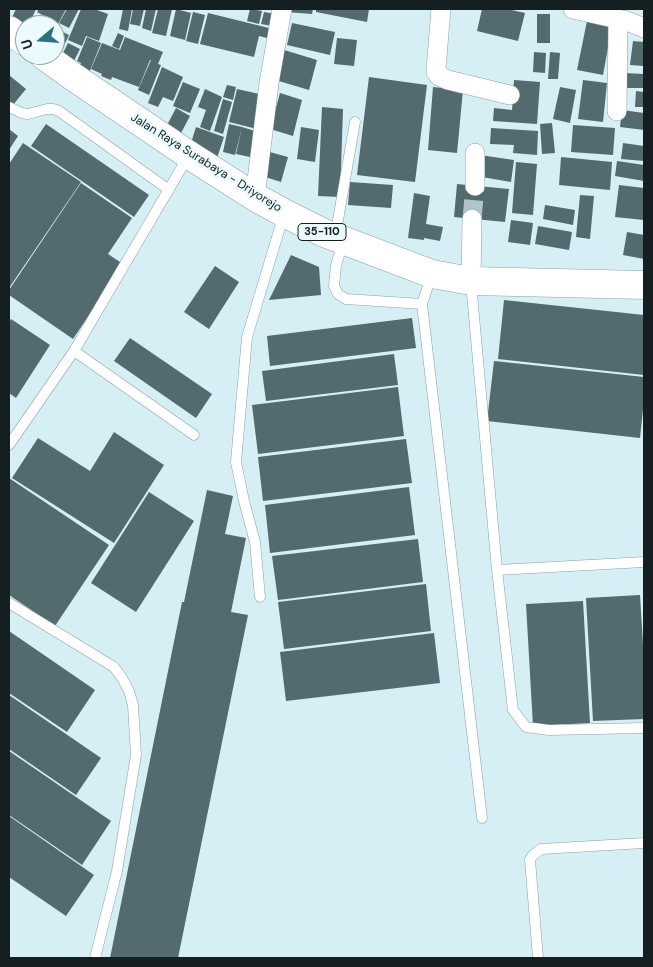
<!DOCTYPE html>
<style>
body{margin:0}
#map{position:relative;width:653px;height:967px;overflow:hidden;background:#d5eff4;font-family:"DM Sans",sans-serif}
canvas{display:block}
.frame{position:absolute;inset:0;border:10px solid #151e20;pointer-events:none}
.north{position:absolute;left:15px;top:15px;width:50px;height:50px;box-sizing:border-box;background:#ebfafd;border:1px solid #95a2a5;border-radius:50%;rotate:252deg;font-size:14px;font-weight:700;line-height:20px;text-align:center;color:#151e20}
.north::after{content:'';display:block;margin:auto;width:18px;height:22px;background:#2a727e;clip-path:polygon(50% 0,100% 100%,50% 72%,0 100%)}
</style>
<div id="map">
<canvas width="653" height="967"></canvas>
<div class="frame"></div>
<div class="north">U</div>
</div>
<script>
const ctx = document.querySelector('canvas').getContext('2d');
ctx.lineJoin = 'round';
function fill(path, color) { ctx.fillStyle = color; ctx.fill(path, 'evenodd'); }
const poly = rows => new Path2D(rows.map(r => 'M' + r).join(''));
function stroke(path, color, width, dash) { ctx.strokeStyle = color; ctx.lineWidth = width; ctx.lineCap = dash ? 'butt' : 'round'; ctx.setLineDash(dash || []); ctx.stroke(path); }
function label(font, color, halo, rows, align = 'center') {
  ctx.font = font + ' "DM Sans",sans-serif'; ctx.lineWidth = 5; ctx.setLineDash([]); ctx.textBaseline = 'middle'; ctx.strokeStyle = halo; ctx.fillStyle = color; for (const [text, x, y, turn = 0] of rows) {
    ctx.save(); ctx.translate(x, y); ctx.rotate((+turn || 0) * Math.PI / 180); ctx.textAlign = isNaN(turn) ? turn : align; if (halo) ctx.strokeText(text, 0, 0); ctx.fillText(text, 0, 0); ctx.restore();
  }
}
const building = poly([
 [16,9,36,9,29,25,9,24],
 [39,9,66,9,58,24,37,12],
 [67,9,79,9,69,28,59,23],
 [81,9,97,9,97,10,108,14,99,41,86,36,82,46,68,40],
 [123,9,132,9,128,31,119,29],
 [133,9,144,9,140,26,130,24],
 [146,9,156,9,151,31,142,28],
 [158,9,172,9,166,36,152,33],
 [176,9,191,13,185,40,170,36],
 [250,9,262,11,259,24,247,21],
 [287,9,313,9,312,14,286,12],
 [316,9,369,9,367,22,316,12],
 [482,9,507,9,525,13,518,41,477,31],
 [193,12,205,15,198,44,186,41],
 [264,12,275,14,272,26,261,24],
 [208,13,273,29,271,39,259,36,254,57,200,44],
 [537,14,550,14,550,43,537,43],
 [587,21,612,26,603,75,577,70],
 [292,23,335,32,330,55,287,45],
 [57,29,69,35,60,54,55,52,55,34],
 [118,33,124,36,119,49,112,46],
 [87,37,101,43,89,73,78,69,81,63,77,61],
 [125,37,163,52,158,64,161,65,149,95,138,90,151,60,150,60,139,87,112,77,111,80,101,76,102,74,91,69,102,43,120,50],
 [337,38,357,40,354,66,334,64],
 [633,41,644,42,644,66,630,65],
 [68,43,80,49,72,65,60,59],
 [281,49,317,60,309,90,272,79],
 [534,52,546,53,545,73,533,72],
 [550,52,560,53,558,79,548,79],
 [162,67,183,77,173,101,163,97,158,107,148,103],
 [623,73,644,74,644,88,623,88],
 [9,75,26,89,13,105,9,101],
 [369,77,427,85,415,182,357,175],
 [514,80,540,82,537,124,493,121,494,108,512,110],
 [583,80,607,83,603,122,578,119],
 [183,82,200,89,190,113,173,106],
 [227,85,236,87,233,100,223,97],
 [433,87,463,90,457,153,428,150],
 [560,87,576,90,570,123,553,119],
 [205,89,222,97,210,131,200,127,206,110,198,107],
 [237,89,264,95,257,129,229,122],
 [636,91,644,92,644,107,635,107],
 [280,93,302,100,293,136,270,129],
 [223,99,232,102,223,134,214,131],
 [322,107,343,109,340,197,318,196],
 [176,108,190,116,180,135,166,127],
 [622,110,644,113,644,130,620,127],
 [552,123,555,153,542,154,540,124],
 [46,124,149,195,134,217,31,146],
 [229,124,242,127,235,155,223,152],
 [573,125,615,128,613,155,571,152],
 [196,127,224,137,216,161,191,143],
 [242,127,255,131,250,157,236,154],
 [301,127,319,130,315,162,297,159],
 [491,128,538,131,537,155,513,153,514,145,490,144],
 [9,129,18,136,9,150],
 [23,143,81,182,9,288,9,164],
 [623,143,644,146,644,161,621,159],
 [266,151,288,157,281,182,259,175],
 [480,155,514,160,511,182,476,176],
 [561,157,612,162,610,190,559,185],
 [617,161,644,165,644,181,615,176],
 [516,162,537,164,533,215,512,213],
 [350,182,393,185,391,208,348,205],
 [81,183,132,218,108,254,123,264,73,339,9,295,9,290],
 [457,184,509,189,505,222,454,217],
 [619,185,644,188,644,220,615,217],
 [414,193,430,196,426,224,443,227,440,241,424,238,424,240,408,238],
 [580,195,594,196,590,239,576,237],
 [545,205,575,210,573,225,543,219],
 [511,220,533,223,530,245,508,242],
 [538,226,572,232,569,250,535,244],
 [627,232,644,235,644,259,623,255],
 [291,255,319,267,321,295,269,300],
 [215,266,239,282,209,329,184,312],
 [504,300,644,315,644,375,498,359],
 [412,318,416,348,270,366,267,336],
 [11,319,50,345,16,398,9,393,9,323],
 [130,338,212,394,196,418,114,361],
 [394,354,398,385,266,401,262,371],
 [494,361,644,377,644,400,640,438,487,421],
 [398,387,404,436,258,454,252,405],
 [114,432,164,465,114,543,12,478,38,438,90,471],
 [406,439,412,483,263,501,258,457],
 [9,478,109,545,55,626,9,595],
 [409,487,415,535,270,553,265,505],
 [207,490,233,496,225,534,246,538,231,612,248,615,178,958,110,958,182,602,184,602],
 [149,492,194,521,136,612,91,583],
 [418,539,423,582,278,600,272,556],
 [426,584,431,631,284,649,278,602],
 [640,595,644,660,644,719,593,721,586,598],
 [583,601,590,723,533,726,526,604],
 [9,631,95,690,67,732,9,693],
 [434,633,440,683,286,701,280,652],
 [9,695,101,758,76,795,9,749],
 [9,751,111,821,82,865,9,815],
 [9,816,94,875,66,916,9,877]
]);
const minorTunnel = poly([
 [472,219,475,186]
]);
const service = poly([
 [9,107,22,113,28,114,47,109,53,109,59,111,169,190],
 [335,237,355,122],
 [343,242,336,265,334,286,338,294,346,299,422,304,482,818],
 [471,283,497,570,513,710,526,727,549,730,644,728],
 [422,304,432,274],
 [74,351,194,435],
 [9,445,74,351,189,155],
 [497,570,644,562],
 [260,597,255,542,244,501,236,462,247,337,284,214],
 [9,603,114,667,122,678,129,691,133,705,136,755,117,871,95,958],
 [538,958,530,860,532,856,541,849,644,843]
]);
const minor = poly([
 [441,9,436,69,436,72,439,76,448,80,510,95],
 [573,9,627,21,644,28],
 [617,111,618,19],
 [475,153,475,186],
 [255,197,269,83,282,9],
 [471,281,472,219]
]);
const primary = poly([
 [9,30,25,42],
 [43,55,72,76,189,155,255,197,284,213,324,233,432,274,471,281,644,285]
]);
const shields = [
 [322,232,48]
];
const shieldNames = [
 ["35-110",322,232]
];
const streetNames = [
 ["Jalan Raya Surabaya - Driyorejo",206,163,32]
];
fill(building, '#536a6e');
stroke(minorTunnel, '#afc5ca', 19, [19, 9]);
stroke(service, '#89a2a6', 11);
stroke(minor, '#89a2a6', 20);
stroke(primary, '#89a2a6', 29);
stroke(service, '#fff', 10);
stroke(minor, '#fff', 19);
stroke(primary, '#fff', 28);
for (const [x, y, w] of shields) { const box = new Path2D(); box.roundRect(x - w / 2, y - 8.5, w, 17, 4); ctx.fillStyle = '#ebfafd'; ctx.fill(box); stroke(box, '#151e20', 1); }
label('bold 11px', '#151e20', null, shieldNames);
label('12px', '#151e20', '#ebfafd', streetNames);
</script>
